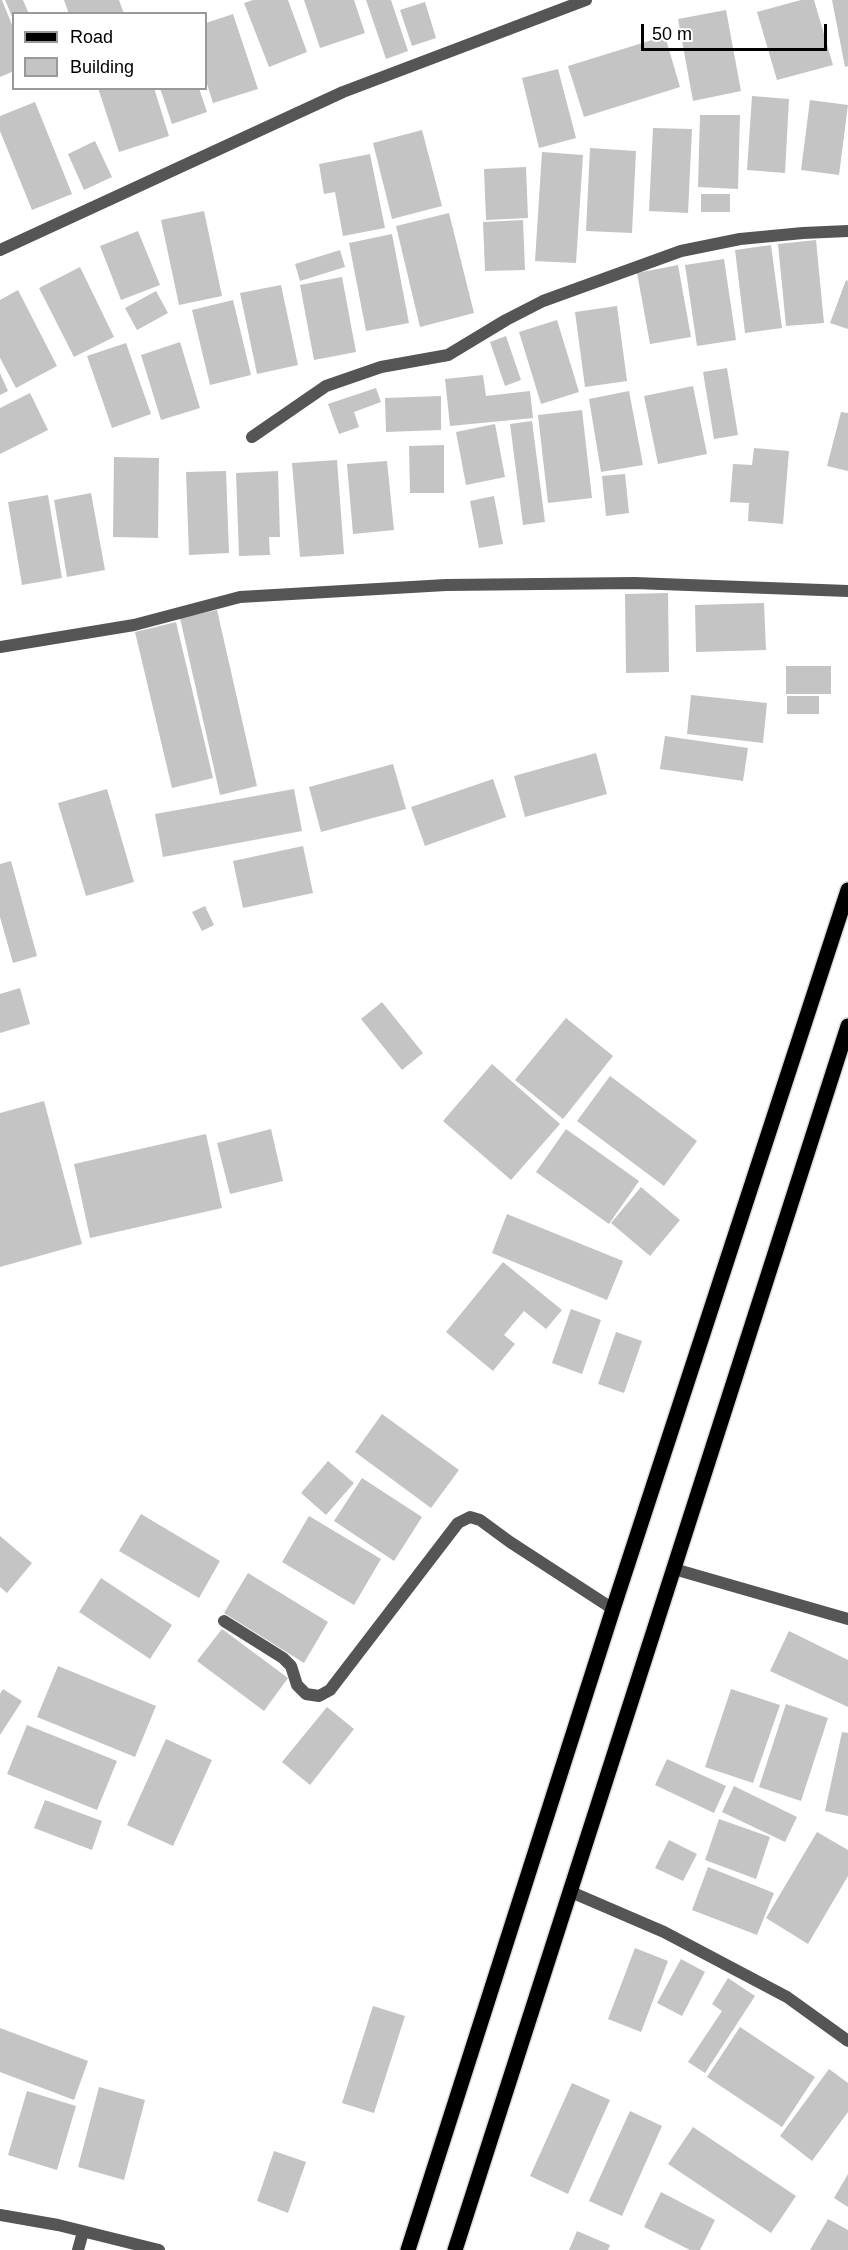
<!DOCTYPE html>
<style>
body{margin:0}
#map{position:relative;width:848px;height:2250px;overflow:hidden;background:#fff;font-family:Arial,sans-serif}
canvas{display:block}
.legend{position:absolute;left:12px;top:12px;width:195px;height:78px;box-sizing:border-box;background:#fff;border:2px solid #999;margin:0;padding:8px 10px;list-style:none;font-size:18px;color:#000}
.legend li{display:flex;align-items:center;gap:12px;height:30px}
.legend b{width:30px;border:2px solid #999}
.scale{position:absolute;left:641px;top:24px;width:186px;height:27px;box-sizing:border-box;border:3px solid #000;border-top:0;padding-left:8px;font-size:18px;line-height:21px;white-space:nowrap;color:#000;-webkit-text-stroke:4px #fff;paint-order:stroke}
</style>
<div id="map">
<canvas width="848" height="2250"></canvas>
<ul class="legend">
<li><b style="height:8px;background:#000"></b>Road</li>
<li><b style="height:16px;background:#c4c4c4"></b>Building</li>
</ul>
<div class="scale">50 m</div>
</div>
<script>
const ctx = document.querySelector('canvas').getContext('2d');
ctx.lineJoin = 'round';
function fill(path, color) { ctx.fillStyle = color; ctx.fill(path, 'evenodd'); }
const poly = rows => new Path2D(rows.map(r => 'M' + r).join(''));
function stroke(path, color, width, dash) { ctx.strokeStyle = color; ctx.lineWidth = width; ctx.lineCap = dash ? 'butt' : 'round'; ctx.setLineDash(dash || []); ctx.stroke(path); }
const building = poly([
 [0,0,2,0,14,30,14,71,0,77],
 [5,0,23,0,29,14,14,14,13,19],
 [64,0,119,0,124,14,69,14],
 [253,0,288,0,307,52,269,67,244,3],
 [304,0,354,0,365,33,320,48],
 [366,0,391,0,408,51,386,59],
 [801,0,814,0,833,65,777,80,757,12],
 [832,0,848,0,848,66,845,67],
 [425,2,436,38,412,46,400,10],
 [726,10,741,91,693,101,678,19],
 [233,14,258,89,213,103,206,81,206,23],
 [665,36,680,87,584,117,568,66],
 [558,69,576,138,539,148,522,78],
 [98,88,154,88,169,136,119,152],
 [160,88,199,88,207,112,172,124],
 [752,96,789,99,785,173,747,170],
 [810,100,848,105,839,175,801,170],
 [35,102,72,194,32,210,0,131,0,116],
 [700,115,740,115,738,189,698,187],
 [653,128,692,129,688,213,649,211],
 [422,130,442,206,392,219,373,143],
 [95,141,112,177,84,190,68,154],
 [590,148,636,151,632,233,586,231],
 [542,152,583,155,576,263,535,261],
 [370,154,385,228,343,236,335,192,324,194,319,164],
 [526,167,528,218,486,220,484,169],
 [701,194,730,194,730,212,701,212],
 [204,211,222,296,179,305,161,220],
 [449,213,474,313,420,327,396,226],
 [523,220,525,270,485,271,483,222],
 [138,231,160,285,121,300,100,246],
 [392,234,409,323,366,331,349,243],
 [816,240,824,323,786,326,778,244],
 [771,245,782,328,745,333,735,250],
 [340,250,345,267,300,281,295,264],
 [724,259,736,340,697,346,685,265],
 [678,265,691,337,650,344,637,273],
 [80,267,114,337,74,357,39,288],
 [342,277,356,352,314,360,300,285],
 [846,280,848,281,848,329,830,323],
 [281,285,298,365,257,374,240,293],
 [18,290,57,366,16,388,0,358,0,300],
 [156,291,168,313,137,330,125,308],
 [233,300,251,375,210,385,192,310],
 [617,306,627,381,585,387,575,312],
 [557,320,579,392,541,404,519,332],
 [506,336,521,380,505,386,490,342],
 [180,342,200,408,161,420,141,355],
 [126,343,151,414,112,428,87,356],
 [727,368,738,435,714,439,703,372],
 [0,373,8,391,0,395],
 [483,375,486,396,530,391,533,418,450,426,445,379],
 [693,386,707,454,658,464,644,396],
 [376,388,381,402,354,412,359,427,339,434,328,404],
 [629,391,643,465,601,472,589,399],
 [30,393,48,430,0,454,0,408],
 [441,396,441,430,386,432,385,398],
 [582,410,592,498,548,503,538,415],
 [841,412,848,413,848,471,827,466],
 [532,421,545,522,523,525,510,424],
 [495,424,505,477,466,485,456,432],
 [444,445,444,493,410,493,409,446],
 [754,448,789,451,783,524,748,521,749,503,730,502,733,464,752,465],
 [114,457,159,458,158,538,113,537],
 [337,460,344,554,300,557,292,463],
 [387,461,394,530,353,534,347,464],
 [226,471,229,553,189,555,186,472],
 [278,471,280,537,269,537,270,555,239,556,236,473],
 [625,474,629,513,606,516,602,476],
 [91,493,105,570,67,577,54,500],
 [48,495,62,578,22,585,8,502],
 [494,496,503,544,479,548,470,501],
 [668,593,669,672,626,673,625,594],
 [764,603,766,650,696,652,695,605],
 [217,610,257,786,220,795,180,618],
 [176,622,213,778,172,788,135,632],
 [786,666,831,666,831,694,786,694],
 [691,695,767,703,763,743,687,734],
 [787,696,819,696,819,714,787,714],
 [665,736,748,748,743,781,660,769],
 [596,753,607,794,525,817,514,776],
 [393,764,406,809,321,832,309,787],
 [493,779,506,817,425,846,411,807],
 [107,789,134,882,86,896,58,803],
 [294,789,302,831,163,857,155,814],
 [303,846,313,893,243,908,233,861],
 [11,861,37,956,13,963,0,917,0,864],
 [205,906,214,925,202,931,192,912],
 [20,988,30,1024,0,1033,0,994],
 [382,1002,423,1053,402,1070,361,1019],
 [566,1018,613,1056,563,1119,515,1080],
 [492,1064,560,1124,511,1180,443,1121],
 [610,1076,697,1141,664,1186,577,1121],
 [44,1101,82,1244,0,1267,0,1113],
 [271,1129,283,1181,230,1194,217,1143],
 [566,1129,639,1181,609,1224,536,1172],
 [206,1134,222,1208,90,1238,74,1164],
 [641,1187,680,1220,650,1256,611,1223],
 [507,1214,623,1261,607,1300,492,1253],
 [503,1262,562,1310,546,1329,524,1311,504,1335,515,1344,493,1371,446,1332],
 [571,1309,601,1320,582,1374,552,1363],
 [616,1332,642,1341,624,1393,598,1384],
 [382,1414,459,1470,431,1508,355,1452],
 [328,1461,354,1483,326,1515,301,1493],
 [362,1478,422,1517,394,1561,334,1521],
 [141,1514,220,1561,199,1598,119,1551],
 [309,1516,381,1559,354,1605,282,1562],
 [0,1536,32,1563,7,1593,0,1587],
 [248,1573,328,1622,304,1663,224,1613],
 [101,1578,172,1625,150,1659,79,1612],
 [222,1629,288,1678,264,1711,197,1661],
 [789,1631,848,1660,848,1707,770,1671],
 [58,1666,156,1706,135,1757,37,1717],
 [3,1689,22,1701,0,1735,0,1694],
 [731,1689,780,1705,753,1783,705,1767],
 [786,1704,828,1718,801,1801,759,1787],
 [327,1707,354,1729,310,1785,282,1762],
 [27,1725,117,1761,97,1810,7,1774],
 [842,1732,848,1733,848,1816,825,1811],
 [166,1739,212,1760,173,1846,127,1825],
 [667,1759,726,1786,714,1813,655,1785],
 [734,1786,797,1817,785,1842,722,1812],
 [45,1800,102,1821,92,1850,34,1828],
 [719,1819,770,1837,756,1879,705,1860],
 [817,1832,848,1850,848,1876,808,1944,766,1918],
 [669,1840,697,1854,683,1881,655,1868],
 [708,1867,774,1893,757,1935,692,1910],
 [635,1948,668,1961,641,2032,608,2019],
 [681,1959,705,1972,682,2016,657,2003],
 [728,1978,755,1996,705,2073,688,2062,722,2011,712,2004],
 [373,2006,405,2016,374,2113,342,2103],
 [740,2027,815,2077,782,2127,707,2077],
 [0,2028,88,2061,74,2100,0,2072],
 [829,2069,848,2083,848,2112,812,2161,780,2136],
 [572,2083,610,2100,568,2194,530,2176],
 [99,2087,145,2100,124,2180,78,2167],
 [27,2091,76,2106,57,2170,8,2155],
 [630,2111,662,2126,622,2216,589,2201],
 [693,2127,796,2196,771,2233,668,2164],
 [274,2151,306,2162,288,2213,257,2201],
 [848,2174,848,2207,834,2198],
 [661,2192,715,2220,700,2250,690,2250,644,2227],
 [828,2219,848,2230,848,2250,810,2250],
 [577,2231,610,2245,608,2250,569,2250]
]);
const lane = poly([
 [674,1569,848,1619]
]);
const street = poly([
 [0,250,343,92,586,0],
 [252,437,326,386,381,367,448,355,506,320,543,301,681,251,740,239,803,233,848,231],
 [0,647,134,625,240,597,446,585,635,583,848,591],
 [224,1621,283,1658,291,1666,297,1685,306,1694,319,1696,330,1690,458,1523,470,1517,480,1520,510,1542,613,1609],
 [571,1892,664,1932,787,1997,848,2041],
 [0,2215,58,2225,159,2250],
 [78,2250,83,2232]
]);
const primary = poly([
 [408,2250,613,1609,848,890],
 [455,2250,848,1026]
]);
fill(building, '#c4c4c4');
stroke(primary, '#dbdbdb', 18);
stroke(lane, '#555', 12);
stroke(street, '#555', 12);
stroke(primary, '#000', 15);
</script>
